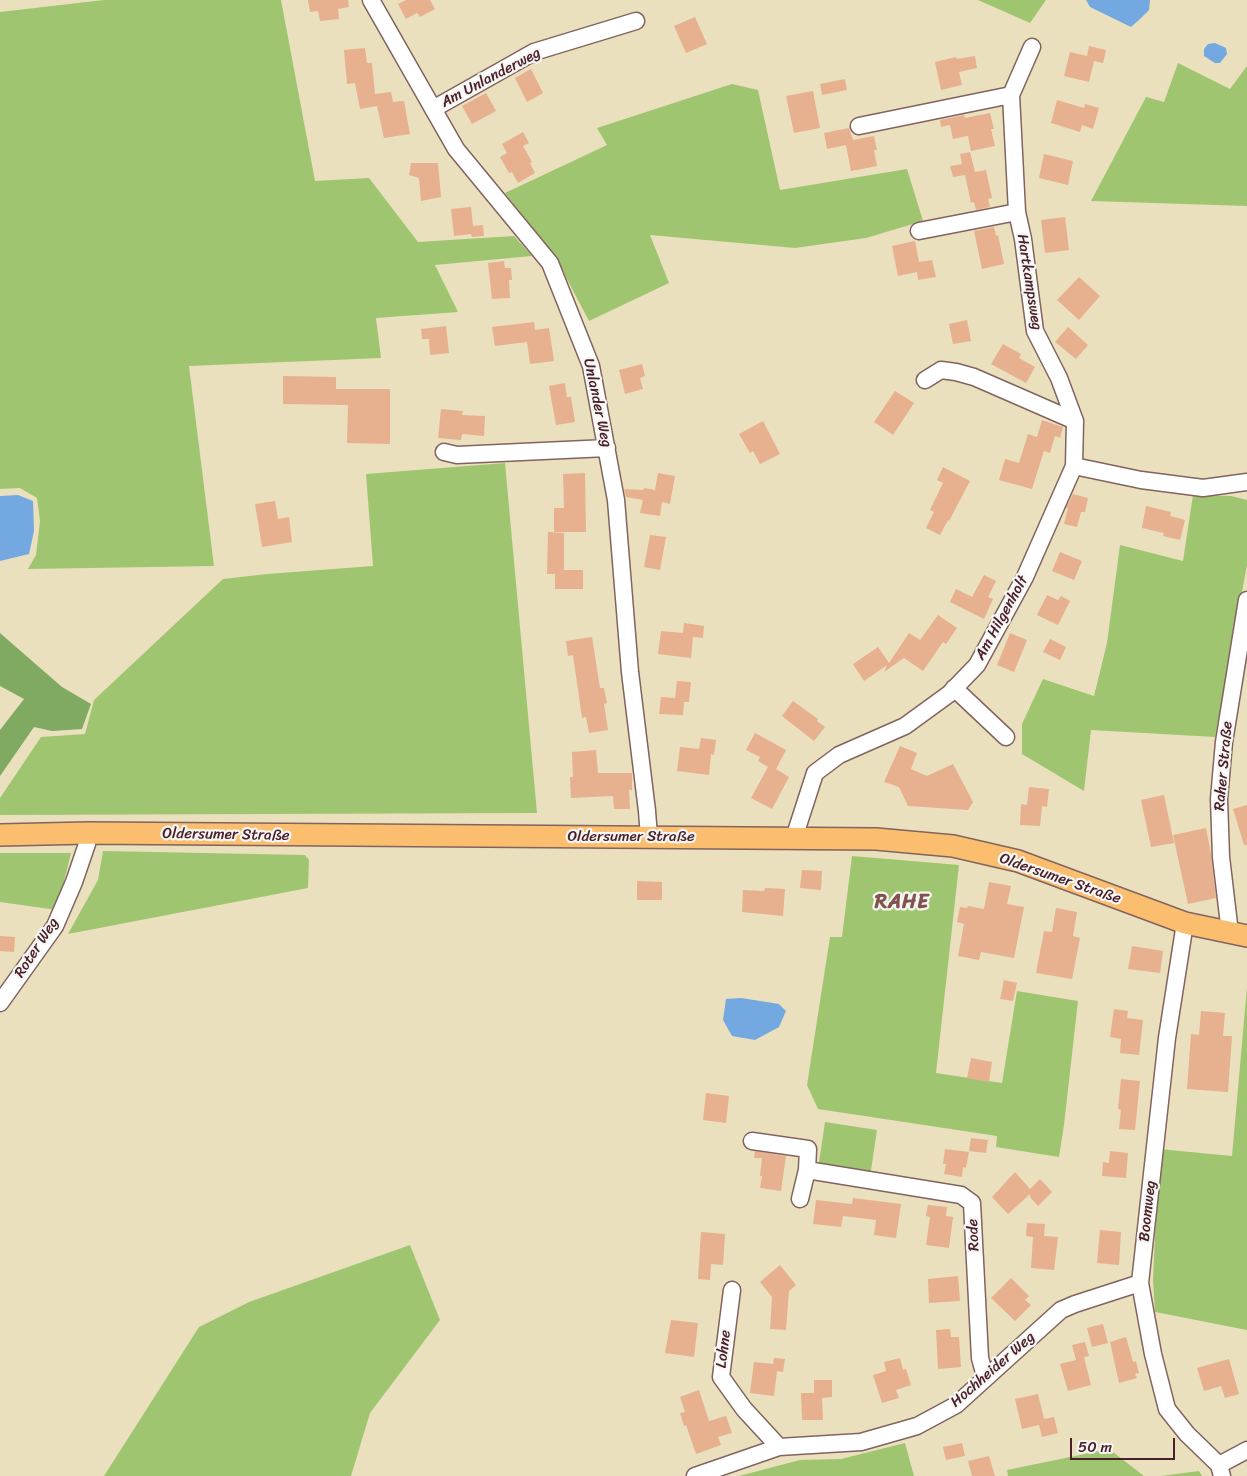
<!DOCTYPE html>
<meta charset="utf-8">
<style>
body{margin:0}
#map{position:relative;width:1247px;height:1476px;overflow:hidden;background:#eae0be;font-family:Sriracha,sans-serif}
canvas{display:block}
.scale{position:absolute;left:1070px;top:1438px;width:105px;height:22px;box-sizing:border-box;border:2px solid #4a1f2b;border-top:0;padding-left:6px;font-size:15px;line-height:18px;white-space:nowrap;color:#4a1f2b;-webkit-text-stroke:4px #f6f6f2;paint-order:stroke}
</style>
<div id="map">
<canvas width="1247" height="1476"></canvas>
<div class="scale">50 m</div>
</div>
<script>
const ctx = document.querySelector('canvas').getContext('2d');
ctx.lineJoin = 'round';
function fill(path, color) { ctx.fillStyle = color; ctx.fill(path, 'evenodd'); }
const poly = rows => new Path2D(rows.map(r => 'M' + r).join(''));
function stroke(path, color, width, dash) { ctx.strokeStyle = color; ctx.lineWidth = width; ctx.lineCap = dash ? 'butt' : 'round'; ctx.setLineDash(dash || []); ctx.stroke(path); }
function label(font, color, halo, rows, align = 'center') {
  ctx.font = font + ' Sriracha,sans-serif'; ctx.lineWidth = 4.5; ctx.setLineDash([]); ctx.textBaseline = 'middle'; ctx.strokeStyle = halo; ctx.fillStyle = color; for (const [text, x, y, turn = 0] of rows) {
    ctx.save(); ctx.translate(x, y); ctx.rotate((+turn || 0) * Math.PI / 180); ctx.textAlign = isNaN(turn) ? turn : align; if (halo) ctx.strokeText(text, 0, 0); ctx.fillText(text, 0, 0); ctx.restore();
  }
}
const green = poly([
 [104,0,281,0,315,181,369,178,418,242,514,236,532,256,435,265,458,312,376,318,381,358,189,366,214,566,28,569,36,555,40,521,37,498,20,488,0,489,0,12],
 [978,0,1046,0,1030,23],
 [1178,63,1230,89,1247,66,1247,206,1091,201,1146,97,1164,102],
 [732,84,758,90,780,190,907,169,923,221,866,238,795,248,650,235,669,283,589,321,557,260,505,193,607,145,597,128],
 [505,463,537,813,0,815,0,798,41,737,85,734,94,700,223,579,267,574,373,566,366,474],
 [1193,495,1231,496,1247,500,1247,565,1215,737,1091,730,1084,791,1022,754,1022,724,1043,679,1094,696,1107,643,1120,545,1183,561],
 [103,851,305,855,309,860,308,888,68,934,98,880],
 [0,853,71,853,57,910,0,902],
 [852,856,959,865,936,1073,1002,1083,1017,991,1078,1001,1064,1125,1059,1157,996,1147,997,1136,818,1109,807,1085,830,937,842,937],
 [1247,987,1247,1330,1155,1312,1153,1280,1159,1149,1232,1156],
 [825,1122,877,1130,870,1177,818,1169],
 [410,1245,440,1320,370,1413,351,1476,104,1476,199,1327,249,1302],
 [905,1443,914,1476,739,1476,800,1460,841,1459],
 [1109,1449,1144,1476,1008,1476,1007,1470],
 [1199,1471,1202,1476,1161,1476]
]);
const forest = poly([
 [0,633,62,687,91,704,82,729,52,731,34,727,0,776,0,730,24,699,0,686]
]);
const water = poly([
 [1086,0,1150,0,1149,10,1140,19,1131,27,1090,7],
 [1215,43,1226,48,1227,54,1220,63,1215,63,1204,56,1204,49,1208,44],
 [18,495,33,501,34,531,29,554,0,561,0,496],
 [741,998,779,1004,786,1011,779,1027,755,1040,732,1036,723,1020,726,999]
]);
const building = poly([
 [308,0,348,0,349,7,338,9,339,19,320,21,318,11,310,12],
 [406,0,430,0,435,9,420,17,417,13,406,19,398,4],
 [695,17,707,44,686,53,674,26],
 [1089,46,1106,50,1103,63,1094,61,1089,82,1064,76,1070,52,1087,56],
 [365,48,367,63,372,63,375,94,391,92,393,102,404,101,410,134,384,138,377,106,360,109,355,83,347,84,344,50],
 [975,56,977,68,959,72,962,85,941,90,935,62,956,57,957,59],
 [531,69,543,93,527,102,515,78],
 [845,79,847,90,822,95,820,84],
 [813,91,820,128,794,133,786,96],
 [486,93,496,111,472,124,462,106],
 [1057,100,1084,108,1085,104,1099,108,1093,129,1082,125,1080,132,1051,123],
 [990,113,994,129,991,129,995,146,971,151,968,136,953,139,950,125,941,127,940,120,964,115,965,118],
 [849,128,853,140,874,136,877,150,874,150,877,166,851,171,846,145,827,149,824,133],
 [523,132,529,143,523,146,532,162,530,163,535,173,518,183,512,172,509,173,500,157,507,153,502,144],
 [970,152,975,172,986,170,992,198,988,199,990,207,976,210,974,202,971,203,965,175,953,177,950,166,962,164,960,154],
 [1044,154,1073,161,1068,185,1039,178],
 [411,163,438,163,441,197,421,201,419,178,409,175],
 [471,207,473,226,483,225,484,236,472,237,471,234,454,236,451,209],
 [1065,217,1069,250,1045,253,1041,220],
 [994,227,996,236,998,235,1004,264,982,269,974,231],
 [915,241,919,262,932,260,936,277,918,280,917,272,898,276,892,246],
 [504,261,505,268,511,268,512,280,509,280,510,298,492,299,488,263],
 [1079,277,1100,296,1079,320,1057,300],
 [967,320,971,341,953,344,949,324],
 [534,322,535,330,549,328,554,361,530,364,527,342,495,346,492,327],
 [446,326,449,353,430,355,429,339,422,339,421,329],
 [1068,327,1088,345,1076,359,1055,342],
 [1003,344,1021,354,1019,358,1035,367,1026,383,991,364],
 [642,364,645,376,640,378,643,389,625,394,619,370],
 [283,376,336,377,336,389,390,389,390,444,347,443,348,405,283,404],
 [565,383,567,397,571,397,575,422,556,425,549,386],
 [895,391,914,403,893,435,874,422],
 [441,409,463,411,462,415,485,416,484,436,462,434,461,440,438,438],
 [1042,420,1063,427,1060,438,1055,436,1050,453,1044,451,1032,489,999,480,1005,459,1019,463,1028,434,1037,437],
 [763,421,780,454,760,464,753,451,750,453,739,434],
 [943,467,970,481,949,521,948,520,940,535,926,528,934,512,930,510,943,483,937,480],
 [585,473,586,532,554,532,554,508,564,508,563,474],
 [658,473,675,476,670,504,662,502,660,516,640,513,643,500,626,497,624,489,644,490,644,488,655,490],
 [1073,494,1088,498,1085,512,1081,512,1077,527,1064,524,1068,508,1066,508],
 [275,501,278,519,289,517,292,542,262,547,255,504],
 [1146,506,1171,512,1170,516,1185,520,1180,540,1163,536,1164,533,1142,528],
 [548,532,564,533,564,570,583,570,583,589,555,589,555,574,547,574],
 [650,535,666,537,660,570,644,567],
 [1060,552,1082,561,1074,580,1052,571],
 [984,575,996,581,988,597,993,599,984,619,950,602,956,589,972,597],
 [1047,595,1058,600,1061,596,1070,601,1058,625,1037,615],
 [938,615,957,628,946,644,943,642,923,671,904,658,884,672,887,665,864,681,853,664,878,647,889,663,909,633,920,640],
 [684,623,704,626,703,638,693,637,691,658,658,654,661,631,683,633],
 [1010,633,1027,640,1014,672,997,665],
 [592,637,600,688,604,688,607,703,604,704,608,730,589,733,586,717,582,718,573,655,568,656,566,641],
 [1050,639,1066,647,1060,660,1043,652],
 [677,681,691,682,689,702,684,702,683,715,659,714,661,697,675,698],
 [793,701,818,719,817,721,825,727,814,741,782,716],
 [755,733,786,750,776,769,789,777,772,809,751,798,768,767,758,761,760,757,746,750],
 [701,738,716,740,714,755,711,754,709,775,677,771,680,747,699,749],
 [900,746,917,753,911,769,927,776,953,764,973,802,968,810,908,806,899,787,884,782],
 [596,750,598,773,632,773,632,790,629,790,630,809,614,809,613,796,571,798,570,777,573,777,572,752],
 [1029,787,1049,789,1047,807,1042,806,1040,826,1020,825,1021,804,1027,805],
 [1164,795,1174,843,1151,847,1141,800],
 [1247,805,1247,845,1244,845,1233,809],
 [1206,828,1211,854,1216,898,1188,904,1173,835],
 [802,870,822,871,821,890,800,888],
 [637,881,662,882,662,900,637,900],
 [989,882,1011,886,1007,904,1024,907,1014,958,981,952,979,960,958,956,964,924,957,922,960,907,967,908,968,906,984,909],
 [765,888,785,889,783,916,742,912,743,890,764,891],
 [1056,908,1077,912,1073,936,1080,938,1072,979,1036,973,1044,931,1052,932],
 [0,936,15,937,14,952,0,951],
 [1132,946,1163,951,1160,973,1128,969],
 [1004,980,1017,983,1013,1001,1000,999],
 [1114,1009,1128,1011,1127,1018,1143,1020,1139,1055,1120,1053,1121,1039,1110,1037],
 [1201,1011,1225,1013,1223,1036,1232,1036,1228,1092,1187,1089,1191,1034,1199,1035],
 [971,1058,992,1062,989,1082,967,1078],
 [1121,1079,1140,1081,1135,1130,1119,1129,1121,1110,1118,1109],
 [706,1093,729,1096,726,1123,703,1120],
 [971,1138,988,1140,986,1153,969,1151],
 [945,1149,969,1152,966,1168,963,1167,962,1177,944,1174,946,1164,943,1164],
 [755,1151,786,1156,781,1191,760,1188,762,1176,760,1176,762,1158,754,1158],
 [1110,1151,1128,1153,1126,1178,1102,1176,1103,1162,1109,1163],
 [1015,1172,1030,1189,1040,1179,1052,1192,1038,1206,1030,1197,1030,1194,1008,1214,992,1197],
 [853,1198,901,1204,896,1238,874,1235,876,1220,843,1216,841,1227,813,1224,816,1200,852,1204],
 [928,1205,947,1207,946,1216,953,1217,949,1248,926,1245,930,1217,926,1216],
 [1027,1223,1045,1224,1044,1236,1058,1237,1054,1270,1031,1268,1033,1237,1026,1236],
 [1100,1230,1121,1232,1119,1265,1097,1263],
 [701,1232,725,1234,723,1265,711,1264,710,1280,698,1279],
 [780,1265,796,1285,789,1291,786,1330,770,1329,772,1297,760,1282],
 [958,1276,960,1301,929,1303,928,1279],
 [1011,1278,1029,1296,1025,1300,1031,1305,1015,1321,991,1298],
 [671,1320,698,1323,694,1357,665,1353],
 [1103,1324,1108,1343,1092,1347,1087,1328],
 [950,1329,951,1337,959,1337,961,1367,938,1369,936,1330],
 [1126,1337,1133,1362,1136,1361,1139,1373,1135,1374,1137,1378,1119,1383,1110,1342],
 [1085,1342,1089,1356,1084,1357,1091,1385,1068,1391,1060,1364,1076,1360,1072,1345],
 [774,1358,785,1359,783,1372,777,1371,774,1396,750,1393,754,1362,773,1364],
 [900,1358,903,1370,906,1369,911,1385,896,1390,899,1398,882,1403,873,1375,886,1371,884,1362],
 [1229,1359,1239,1394,1225,1398,1221,1386,1204,1391,1197,1368],
 [814,1380,832,1380,832,1397,822,1398,823,1420,802,1420,801,1393,814,1393],
 [699,1390,709,1421,726,1416,732,1433,718,1437,721,1445,696,1454,686,1425,684,1426,680,1413,685,1412,680,1397],
 [1038,1394,1044,1419,1054,1417,1058,1433,1042,1437,1039,1425,1022,1429,1015,1399],
 [962,1443,965,1456,946,1460,943,1447],
 [989,1456,995,1476,972,1476,968,1461]
]);
const minor = poly([
 [371,0,456,149,550,263,591,366,616,500,630,672,647,811,649,837],
 [433,109,534,52,636,21],
 [859,126,1011,95],
 [919,231,1017,212],
 [925,380,941,370,956,372,974,377,1075,421],
 [444,452,457,455,607,448],
 [1074,466,1141,480,1203,488,1247,482],
 [954,688,1006,737],
 [794,838,815,773,839,755,905,726,949,694,977,665,1025,577,1074,466,1075,421,1059,378,1035,331,1023,239,1017,212,1011,95,1032,47],
 [1185,923,1167,1038,1140,1283,1153,1354,1167,1409,1187,1434,1219,1465,1222,1476],
 [1230,933,1221,857,1219,799,1224,742,1247,600],
 [0,1003,55,926,74,882,87,844,88,833],
 [752,1141,808,1149,807,1170,961,1195,972,1203,980,1358,985,1376],
 [800,1199,807,1170],
 [732,1290,721,1377,744,1409,779,1447],
 [1219,1465,1247,1450],
 [695,1476,779,1447,861,1442,917,1426,956,1405,1061,1310,1075,1304,1140,1283]
]);
const major = poly([
 [0,835,88,833,876,839,953,846,1018,861,1185,923,1247,936]
]);
const streetNames = [
 ["Am Unlanderweg",491,78,-28],
 ["Hartkampsweg",1029,282,81],
 ["Unlander Weg",597,403,78],
 ["Am Hilgenholt",1002,618,-61],
 ["Raher Straße",1224,766,-85],
 ["Oldersumer Straße",226,835,1],
 ["Oldersumer Straße",631,837],
 ["Oldersumer Straße",1060,879,19],
 ["Roter Weg",37,948,-57],
 ["Boomweg",1148,1211,-84],
 ["Rode",974,1235,-93],
 ["Lohne",724,1349,-83],
 ["Hochheider Weg",993,1370,-41]
];
const districtNames = [
 ["RAHE",902,903]
];
fill(green, '#a0c570');
fill(forest, '#80aa62');
fill(water, '#74a8e1');
fill(building, '#e7b08f');
stroke(minor, '#82635e', 19);
stroke(major, '#82635e', 24);
stroke(minor, '#fff', 16);
stroke(major, '#fbbd6e', 21);
label('15px', '#4a1f2b', '#f6f6f2', streetNames);
ctx.letterSpacing = '1px';
label('bold 20px', '#81524e', '#f6f6f2', districtNames);
ctx.letterSpacing = '0px';
</script>
